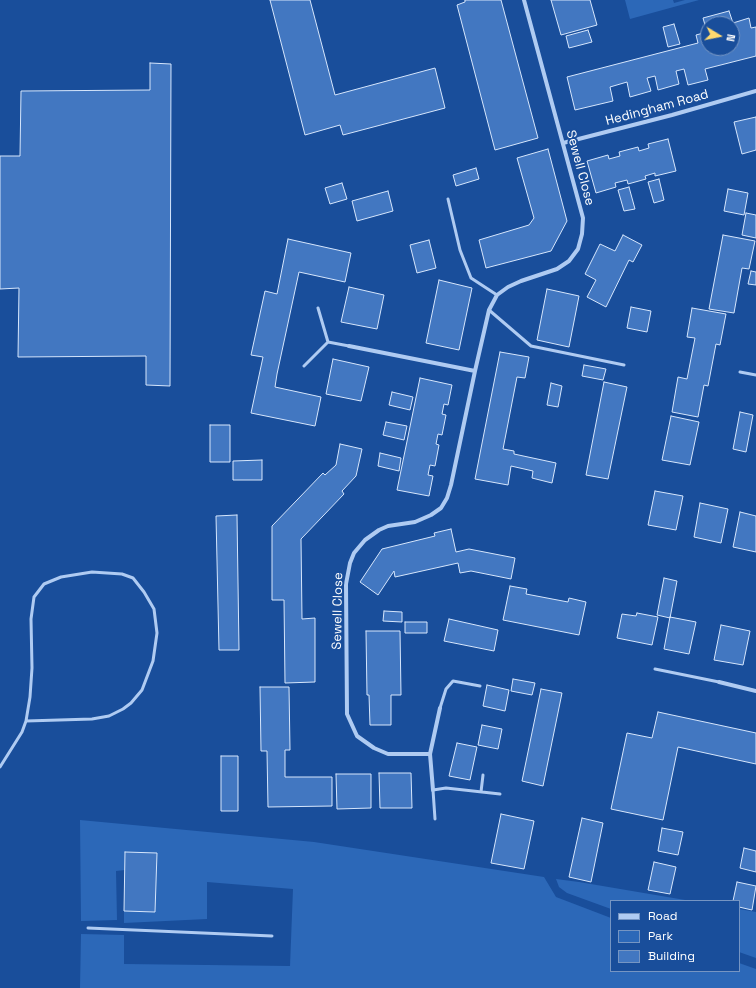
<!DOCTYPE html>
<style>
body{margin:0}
#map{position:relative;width:756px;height:988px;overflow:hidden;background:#194e9b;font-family:"Space Grotesk",sans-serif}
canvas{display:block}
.legend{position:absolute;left:610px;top:900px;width:130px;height:72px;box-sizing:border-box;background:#194e9b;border:1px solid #7595c3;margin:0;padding:5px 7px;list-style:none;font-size:12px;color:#fff}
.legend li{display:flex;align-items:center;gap:8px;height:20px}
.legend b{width:20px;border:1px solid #7595c3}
.north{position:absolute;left:700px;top:16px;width:40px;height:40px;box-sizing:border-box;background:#194e9b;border:1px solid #7595c3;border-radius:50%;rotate:100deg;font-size:11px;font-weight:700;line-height:16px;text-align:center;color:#fff}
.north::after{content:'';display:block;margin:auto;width:14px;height:18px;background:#ffd96f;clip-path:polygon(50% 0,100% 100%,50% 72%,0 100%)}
</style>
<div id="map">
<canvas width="756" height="988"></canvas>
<ul class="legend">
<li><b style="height:5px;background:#afcbf2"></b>Road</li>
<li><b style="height:11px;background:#2c68b8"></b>Park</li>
<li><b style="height:11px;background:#4277c1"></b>Building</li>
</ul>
<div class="north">N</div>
</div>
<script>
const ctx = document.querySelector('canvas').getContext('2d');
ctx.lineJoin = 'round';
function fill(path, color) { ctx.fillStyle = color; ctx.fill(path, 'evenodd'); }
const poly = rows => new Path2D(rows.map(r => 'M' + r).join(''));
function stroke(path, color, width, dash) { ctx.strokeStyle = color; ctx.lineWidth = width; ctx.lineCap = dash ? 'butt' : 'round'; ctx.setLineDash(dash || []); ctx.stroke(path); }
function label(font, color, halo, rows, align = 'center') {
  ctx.font = font + ' "Space Grotesk",sans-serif'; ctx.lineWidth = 4; ctx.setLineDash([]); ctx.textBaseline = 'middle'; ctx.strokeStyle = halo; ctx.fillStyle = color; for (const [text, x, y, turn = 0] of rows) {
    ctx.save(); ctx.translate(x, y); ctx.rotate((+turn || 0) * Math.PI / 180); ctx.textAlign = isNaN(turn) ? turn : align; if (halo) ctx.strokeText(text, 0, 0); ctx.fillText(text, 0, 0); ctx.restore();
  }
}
const green = poly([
 [625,0,673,0,674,3,685,0,699,0,630,19],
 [80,820,314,842,544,877,556,897,611,918,611,971,739,971,739,963,756,969,756,988,80,988,81,934,124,935,124,964,290,966,293,889,207,882,207,919,124,923,124,911,155,912,157,853,125,870,116,871,117,920,81,921],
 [556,879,579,882,691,901,611,901,611,909,567,893,559,887],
 [739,909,756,912,756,958,739,952]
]);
const building = poly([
 [270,0,310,0,335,95,435,68,445,108,343,135,340,125,305,135,270,0],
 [465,0,501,0,538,138,495,150,457,5,465,2,465,0],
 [551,0,590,0,597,25,561,35,551,0],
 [729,11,733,23,749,18,751,28,756,27,756,56,705,69,708,80,688,85,684,69,676,71,679,84,658,90,655,76,647,78,651,91,630,97,627,82,610,87,613,101,575,110,567,77,698,43,696,35,707,32,703,18,729,11],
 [708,24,732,24,732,48,708,48,708,24],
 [674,24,680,44,668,47,663,27,674,24],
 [588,30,592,42,569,48,566,36,588,30],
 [150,63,171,64,170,386,146,385,146,356,18,357,19,288,0,289,0,156,20,156,21,91,150,90,150,63],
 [756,117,756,150,742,154,734,122,756,117],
 [668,139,676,171,655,176,655,173,645,176,646,179,628,184,627,180,615,183,616,187,596,193,587,161,608,155,609,159,620,156,619,152,638,147,639,151,649,148,648,144,668,139],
 [548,149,567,221,551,251,486,268,479,240,529,225,534,218,517,158,548,149],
 [476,168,479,179,456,186,453,175,476,168],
 [659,179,664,200,654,203,648,182,659,179],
 [342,183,347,199,330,204,325,188,342,183],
 [629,187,635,209,624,211,618,190,629,187],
 [728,189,748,193,744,215,724,211,728,189],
 [388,191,393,211,357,221,352,201,388,191],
 [746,213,756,215,756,238,742,235,746,213],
 [623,235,642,245,633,262,629,260,606,307,587,297,596,280,585,274,600,244,615,251,623,235],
 [723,235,755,241,749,269,742,268,734,313,709,309,723,235],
 [288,239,351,253,345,282,299,272,277,374,275,387,321,397,315,426,251,413,263,357,251,355,265,291,277,294,288,239],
 [429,240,436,268,417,273,410,245,429,240],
 [751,271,756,272,756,285,748,284,751,271],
 [439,280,472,288,459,350,426,343,439,280],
 [349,287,384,295,377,329,341,322,349,287],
 [547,289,579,296,569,347,537,340,547,289],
 [631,307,651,311,647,332,627,328,631,307],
 [692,308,726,314,720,345,716,344,708,386,704,385,698,417,672,412,678,377,687,379,695,338,687,337,692,308],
 [500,352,529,357,525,378,517,377,503,449,514,451,514,454,556,463,552,483,532,478,533,471,511,466,508,485,475,479,500,352],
 [333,359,369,367,361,401,326,394,333,359],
 [584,365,606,369,603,380,582,376,584,365],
 [420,378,452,385,448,405,444,404,442,414,446,415,442,435,438,434,436,444,439,445,435,466,430,465,428,475,433,476,429,496,397,490,420,378],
 [604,382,627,387,608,479,586,475,604,382],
 [551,383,562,386,558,407,547,405,551,383],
 [392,392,413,397,410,410,389,405,392,392],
 [740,412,753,415,746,452,733,449,740,412],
 [671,416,699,422,690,465,662,460,671,416],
 [386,422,407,426,404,440,383,435,386,422],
 [210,425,230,425,230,462,210,462,210,425],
 [340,444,362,449,356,476,342,491,344,494,301,539,302,619,315,618,315,682,285,683,284,600,272,600,272,526,323,473,325,475,336,465,340,444],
 [380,453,401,458,399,471,378,466,380,453],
 [262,460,262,480,233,480,233,461,262,460],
 [655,491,683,496,676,530,648,525,655,491],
 [700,503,728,509,721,543,694,537,700,503],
 [740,512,756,516,756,552,733,547,740,512],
 [237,515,239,650,219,650,216,516,237,515],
 [451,529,456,552,469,549,515,558,511,579,471,571,460,573,458,563,395,577,394,571,378,595,360,582,382,549,435,536,434,533,451,529],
 [664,578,677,581,670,618,657,615,664,578],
 [510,586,527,589,526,594,568,602,569,598,586,602,579,635,503,620,510,586],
 [384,611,402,612,402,622,383,621,384,611],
 [637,613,658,617,652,645,617,638,622,614,636,616,637,613],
 [670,617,696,622,689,654,664,649,670,617],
 [449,619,498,630,494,651,444,641,449,619],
 [405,622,427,622,427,633,405,633,405,622],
 [721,625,750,631,743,665,714,660,721,625],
 [366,631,400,631,401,695,391,695,391,725,370,725,369,695,367,695,366,631],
 [513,679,535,683,532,695,511,691,513,679],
 [487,685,509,690,505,711,483,706,487,685],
 [260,687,289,687,290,750,285,750,285,777,332,777,332,806,268,807,267,751,261,751,260,687],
 [541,689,562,693,543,786,522,781,541,689],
 [658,712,756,733,756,764,678,747,663,820,611,809,627,733,652,738,658,712],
 [482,725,502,729,498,749,478,745,482,725],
 [457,743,477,747,470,780,449,776,457,743],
 [221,756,238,756,238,811,221,811,221,756],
 [379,773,411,773,412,808,380,808,379,773],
 [336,774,371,774,371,808,337,809,336,774],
 [501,814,534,821,524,869,491,863,501,814],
 [582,818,603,823,591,882,569,877,582,818],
 [662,828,683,832,678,855,658,851,662,828],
 [744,848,756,851,756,872,740,868,744,848],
 [125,852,157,853,155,912,124,911,125,852],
 [654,862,676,867,670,894,648,890,654,862],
 [737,882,756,886,752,910,739,907,739,901,733,901,737,882]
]);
const service = poly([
 [448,199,460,250,471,278,497,295],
 [318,308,328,342],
 [489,310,531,346,624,365],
 [304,366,328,342,349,346],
 [740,372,756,375],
 [655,669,719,682],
 [440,708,446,689,453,681,480,686],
 [0,767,22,732,26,721,30,697,32,668,31,619,34,597,44,584,61,577,92,572,122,574,133,578,144,592,154,609,157,633,153,661,142,690,131,703,123,709,109,716,92,719,26,721],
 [481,792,483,775],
 [435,819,433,790,446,788,500,794],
 [88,928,272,936]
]);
const minor = poly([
 [563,143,672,115,756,91],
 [349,346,475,371,489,310,497,295,508,287,521,281,557,269,569,261,578,249,582,234,583,218,524,0],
 [719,682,756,691],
 [430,754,388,754,374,748,357,736,347,714,346,584,350,563,354,553,365,540,379,530,388,526,415,522,431,515,441,508,447,498,451,485,475,371],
 [433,790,430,754,440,708]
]);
const streetNames = [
 ["Hedingham Road",657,108,-15],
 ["Sewell Close",580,168,75],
 ["Sewell Close",338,611,-89]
];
fill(green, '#2c68b8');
fill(building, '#4277c1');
stroke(building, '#d6e6fc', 1);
stroke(service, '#afcbf2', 3);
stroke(minor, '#afcbf2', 4);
label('13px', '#fff', '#194e9b', streetNames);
</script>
